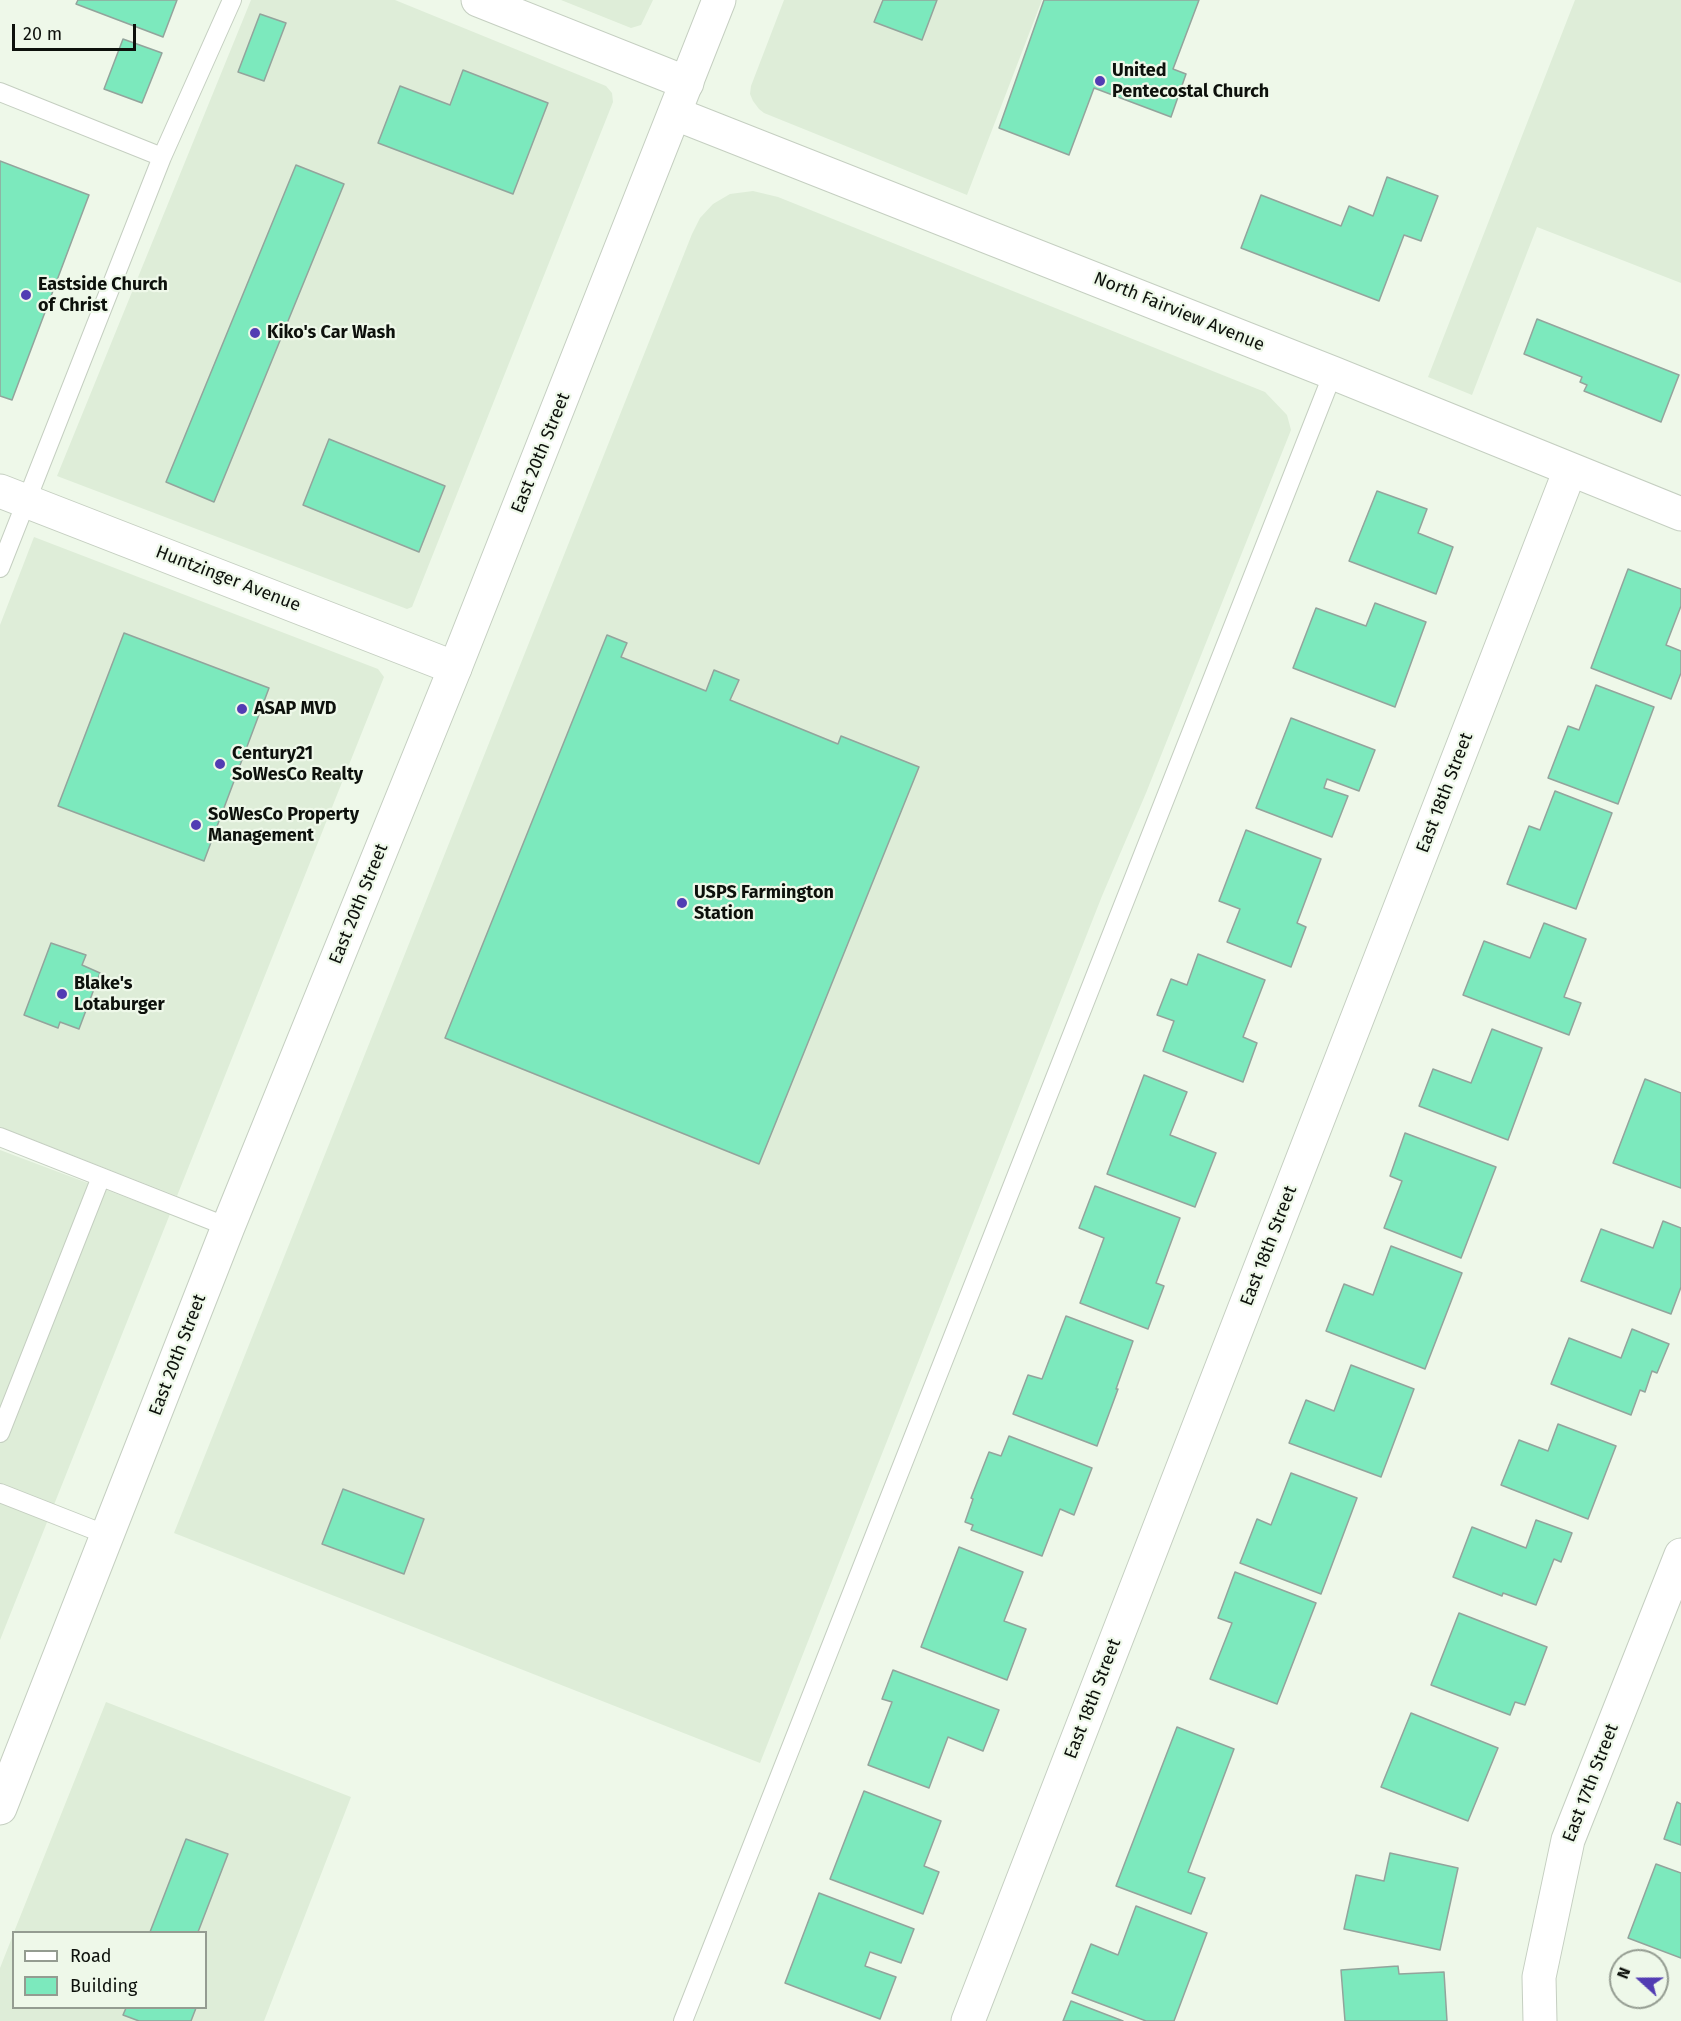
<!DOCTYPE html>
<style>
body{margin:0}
#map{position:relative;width:1681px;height:2021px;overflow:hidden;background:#eef8e9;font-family:"Fira Sans",sans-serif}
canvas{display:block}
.legend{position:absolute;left:12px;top:1931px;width:195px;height:78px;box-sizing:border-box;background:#eef8e9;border:2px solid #949c91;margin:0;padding:8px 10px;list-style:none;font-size:18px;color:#0d110c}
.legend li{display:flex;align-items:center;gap:12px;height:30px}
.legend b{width:30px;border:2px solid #949c91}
.north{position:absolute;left:1609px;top:1949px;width:60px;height:60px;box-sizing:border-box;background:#eef8e9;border:2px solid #949c91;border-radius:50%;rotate:291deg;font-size:16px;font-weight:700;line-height:24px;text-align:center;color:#0d110c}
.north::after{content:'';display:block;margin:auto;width:21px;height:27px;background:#523cb3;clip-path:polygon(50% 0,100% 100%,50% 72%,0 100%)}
.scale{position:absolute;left:12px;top:24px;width:124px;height:27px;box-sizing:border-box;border:3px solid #0d110c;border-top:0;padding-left:8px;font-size:18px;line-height:21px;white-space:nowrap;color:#0d110c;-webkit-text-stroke:4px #eef8e9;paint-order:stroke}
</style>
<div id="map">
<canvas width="1681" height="2021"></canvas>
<ul class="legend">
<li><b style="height:8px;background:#fff"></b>Road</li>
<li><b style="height:16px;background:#7ce9bd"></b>Building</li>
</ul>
<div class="north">N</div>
<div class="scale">20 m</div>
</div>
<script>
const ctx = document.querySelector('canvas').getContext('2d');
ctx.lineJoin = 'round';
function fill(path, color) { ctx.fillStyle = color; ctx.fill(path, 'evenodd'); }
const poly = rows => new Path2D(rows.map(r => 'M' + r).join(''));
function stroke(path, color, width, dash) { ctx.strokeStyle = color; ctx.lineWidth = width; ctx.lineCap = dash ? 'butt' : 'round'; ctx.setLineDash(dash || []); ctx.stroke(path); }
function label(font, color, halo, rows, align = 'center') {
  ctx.font = font + ' "Fira Sans",sans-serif'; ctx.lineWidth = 4.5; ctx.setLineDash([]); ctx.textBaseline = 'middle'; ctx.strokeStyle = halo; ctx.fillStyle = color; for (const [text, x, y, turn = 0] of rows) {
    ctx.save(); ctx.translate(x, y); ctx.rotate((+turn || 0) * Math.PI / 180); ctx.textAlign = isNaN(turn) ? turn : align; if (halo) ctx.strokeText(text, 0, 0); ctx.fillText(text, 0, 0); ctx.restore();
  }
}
const built = poly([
 [251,0,395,0,606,86,612,93,613,102,412,607,407,609,57,476],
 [561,0,653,0,641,25,631,28],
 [784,0,1042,0,967,195,764,113,759,109,753,101,750,94,751,86],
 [1575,0,1681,0,1681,283,1537,227,1472,395,1428,377],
 [753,191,778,197,1265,392,1287,415,1291,430,1146,793,1102,896,760,1763,174,1533,692,234,700,218,713,204,730,194],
 [34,537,378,669,384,677,177,1196,0,1127,0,625],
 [0,1150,170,1214,0,1640],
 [106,1702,351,1797,264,2021,0,2021,0,1968,13,1935,14,2008,206,2008,206,1932,14,1932]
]);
const building = poly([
 [78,0,177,0,163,37,76,4,78,0],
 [883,0,937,0,922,40,874,22,883,0],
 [1044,0,1199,0,1173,69,1186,74,1171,117,1094,88,1069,155,999,128,1044,0],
 [260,14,286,23,264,81,238,72,260,14],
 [123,39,162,53,142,103,104,89,123,39],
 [463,70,548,103,513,194,378,143,400,86,450,105,463,70],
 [0,161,89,195,12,400,0,396,0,161],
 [296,165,344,184,214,502,166,482,296,165],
 [1387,177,1438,196,1421,241,1404,235,1379,301,1241,248,1261,195,1341,226,1349,206,1373,216,1387,177],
 [1537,319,1679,375,1661,422,1584,391,1587,385,1580,382,1582,377,1524,354,1537,319],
 [329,439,445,486,419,552,303,505,329,439],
 [1377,491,1427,509,1418,533,1453,547,1436,594,1349,561,1377,491],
 [1628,569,1681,589,1681,606,1666,645,1681,651,1681,673,1671,699,1591,668,1628,569],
 [1375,603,1426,622,1395,707,1293,668,1316,608,1366,626,1375,603],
 [124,633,269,688,204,861,58,806,124,633],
 [607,635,627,643,621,657,706,691,714,670,739,680,730,700,838,744,841,736,919,767,759,1164,445,1038,607,635],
 [1596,685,1654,707,1618,804,1548,778,1568,726,1579,730,1596,685],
 [1291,718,1375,750,1359,791,1327,779,1324,788,1348,796,1332,837,1256,808,1291,718],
 [1555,791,1612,813,1576,909,1507,884,1529,826,1540,830,1555,791],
 [1246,830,1321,859,1297,923,1306,927,1291,967,1227,942,1240,909,1219,901,1246,830],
 [1544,923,1586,939,1564,997,1581,1003,1569,1035,1463,995,1484,941,1530,958,1544,923],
 [51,943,86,955,82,965,100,973,79,1029,60,1022,58,1028,24,1015,51,943],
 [1198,954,1265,980,1243,1037,1257,1043,1243,1082,1163,1051,1174,1021,1157,1015,1171,979,1187,985,1198,954],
 [1492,1029,1542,1048,1508,1140,1419,1106,1433,1069,1471,1083,1492,1029],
 [1144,1075,1187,1092,1170,1135,1216,1153,1195,1207,1107,1174,1144,1075],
 [1645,1079,1681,1093,1681,1188,1613,1163,1645,1079],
 [1405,1133,1496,1167,1461,1258,1384,1228,1402,1181,1390,1176,1405,1133],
 [1095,1186,1180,1218,1156,1283,1164,1286,1148,1329,1080,1303,1104,1238,1079,1228,1095,1186],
 [1663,1221,1681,1228,1681,1287,1671,1314,1581,1281,1601,1229,1653,1248,1663,1221],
 [1391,1246,1462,1273,1425,1369,1326,1331,1344,1284,1373,1295,1391,1246],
 [1066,1316,1133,1341,1116,1389,1118,1389,1097,1446,1013,1414,1028,1375,1042,1379,1066,1316],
 [1632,1329,1669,1344,1657,1373,1652,1371,1645,1392,1640,1390,1631,1415,1551,1384,1569,1338,1621,1358,1632,1329],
 [1351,1365,1414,1389,1381,1477,1289,1443,1306,1400,1334,1411,1351,1365],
 [1558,1424,1616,1446,1588,1519,1501,1485,1519,1440,1548,1451,1558,1424],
 [1009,1436,1092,1468,1074,1515,1060,1509,1042,1556,971,1530,973,1525,965,1522,973,1499,971,1498,989,1452,1001,1456,1009,1436],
 [1291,1473,1357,1498,1321,1594,1240,1563,1257,1519,1271,1525,1291,1473],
 [343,1489,424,1519,404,1574,322,1544,343,1489],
 [1536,1520,1572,1533,1561,1562,1554,1559,1536,1605,1503,1593,1502,1596,1453,1577,1472,1527,1526,1548,1536,1520],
 [959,1547,1023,1572,1004,1621,1026,1629,1007,1680,921,1647,959,1547],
 [1235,1572,1316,1603,1277,1704,1210,1679,1232,1623,1218,1618,1235,1572],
 [1459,1613,1547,1647,1525,1705,1515,1702,1510,1715,1431,1685,1459,1613],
 [893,1670,999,1710,983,1751,948,1737,929,1788,868,1765,892,1702,882,1699,893,1670],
 [1411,1713,1498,1748,1468,1821,1381,1787,1411,1713],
 [1177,1727,1234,1749,1188,1872,1205,1878,1191,1914,1116,1886,1177,1727],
 [864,1791,941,1821,924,1866,939,1872,923,1914,830,1879,864,1791],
 [1677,1802,1681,1804,1681,1845,1664,1839,1677,1802],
 [186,1839,228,1854,198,1932,150,1932,186,1839],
 [1390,1853,1458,1868,1440,1950,1344,1929,1356,1875,1384,1881,1390,1853],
 [1656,1864,1681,1873,1681,1958,1628,1938,1656,1864],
 [819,1893,914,1929,901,1963,870,1952,865,1966,896,1977,880,2019,785,1983,819,1893],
 [1136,1906,1207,1933,1174,2021,1146,2021,1072,1993,1091,1944,1118,1955,1136,1906],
 [1398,1966,1399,1974,1444,1972,1447,2021,1345,2021,1341,1970,1398,1966],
 [1071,2001,1123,2021,1063,2021,1071,2001],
 [126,2008,196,2008,191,2021,139,2021,123,2015,126,2008]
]);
const service = poly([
 [0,92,162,157],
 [0,568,162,157,232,0],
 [0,1137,228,1227],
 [0,1433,101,1177],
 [0,1493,107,1535],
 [683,2021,1333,373]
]);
const minor = poly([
 [0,491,455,668],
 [968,2021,1570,470],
 [1540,2021,1539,1977,1568,1840,1681,1555]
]);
const tertiary = poly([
 [478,0,687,83],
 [676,114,1333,373,1681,514]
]);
const secondary = poly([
 [0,1808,228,1227,455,668,719,0]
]);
const markers = [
 [1100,81,6,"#523cb3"],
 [26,295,6,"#523cb3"],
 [255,333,6,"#523cb3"],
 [242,709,6,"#523cb3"],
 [220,764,6,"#523cb3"],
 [196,825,6,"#523cb3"],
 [682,903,6,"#523cb3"],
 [62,994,6,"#523cb3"]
];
const poiNames = [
 ["United",1112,71],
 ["Pentecostal Church",1112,92],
 ["Eastside Church",38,285],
 ["of Christ",38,306],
 ["Kiko's Car Wash",267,333],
 ["ASAP MVD",254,709],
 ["Century21",232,754],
 ["SoWesCo Realty",232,775],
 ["SoWesCo Property",208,815],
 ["Management",208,836],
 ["USPS Farmington",694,893],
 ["Station",694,914],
 ["Blake's",74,984],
 ["Lotaburger",74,1005]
];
const streetNames = [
 ["North Fairview Avenue",1179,312,22],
 ["East 20th Street",541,453,-68],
 ["Huntzinger Avenue",228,579,21],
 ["East 18th Street",1445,793,-69],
 ["East 20th Street",359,904,-68],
 ["East 18th Street",1269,1246,-69],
 ["East 20th Street",178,1355,-69],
 ["East 18th Street",1093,1699,-69],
 ["East 17th Street",1591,1783,-69]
];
fill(built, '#deedd8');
fill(building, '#7ce9bd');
stroke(building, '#93a49c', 1.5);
stroke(service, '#c5cfc1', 20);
stroke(minor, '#c5cfc1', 35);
stroke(tertiary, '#c5cfc1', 35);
stroke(secondary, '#c5cfc1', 35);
stroke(service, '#fff', 18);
stroke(minor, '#fff', 33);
stroke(tertiary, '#fff', 33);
stroke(secondary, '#fff', 33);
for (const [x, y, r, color] of markers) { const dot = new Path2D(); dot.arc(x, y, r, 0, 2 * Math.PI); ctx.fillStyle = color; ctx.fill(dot); stroke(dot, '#eef8e9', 2); }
label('bold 18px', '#0d110c', '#eef8e9', poiNames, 'left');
label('18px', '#0d110c', '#eef8e9', streetNames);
</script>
